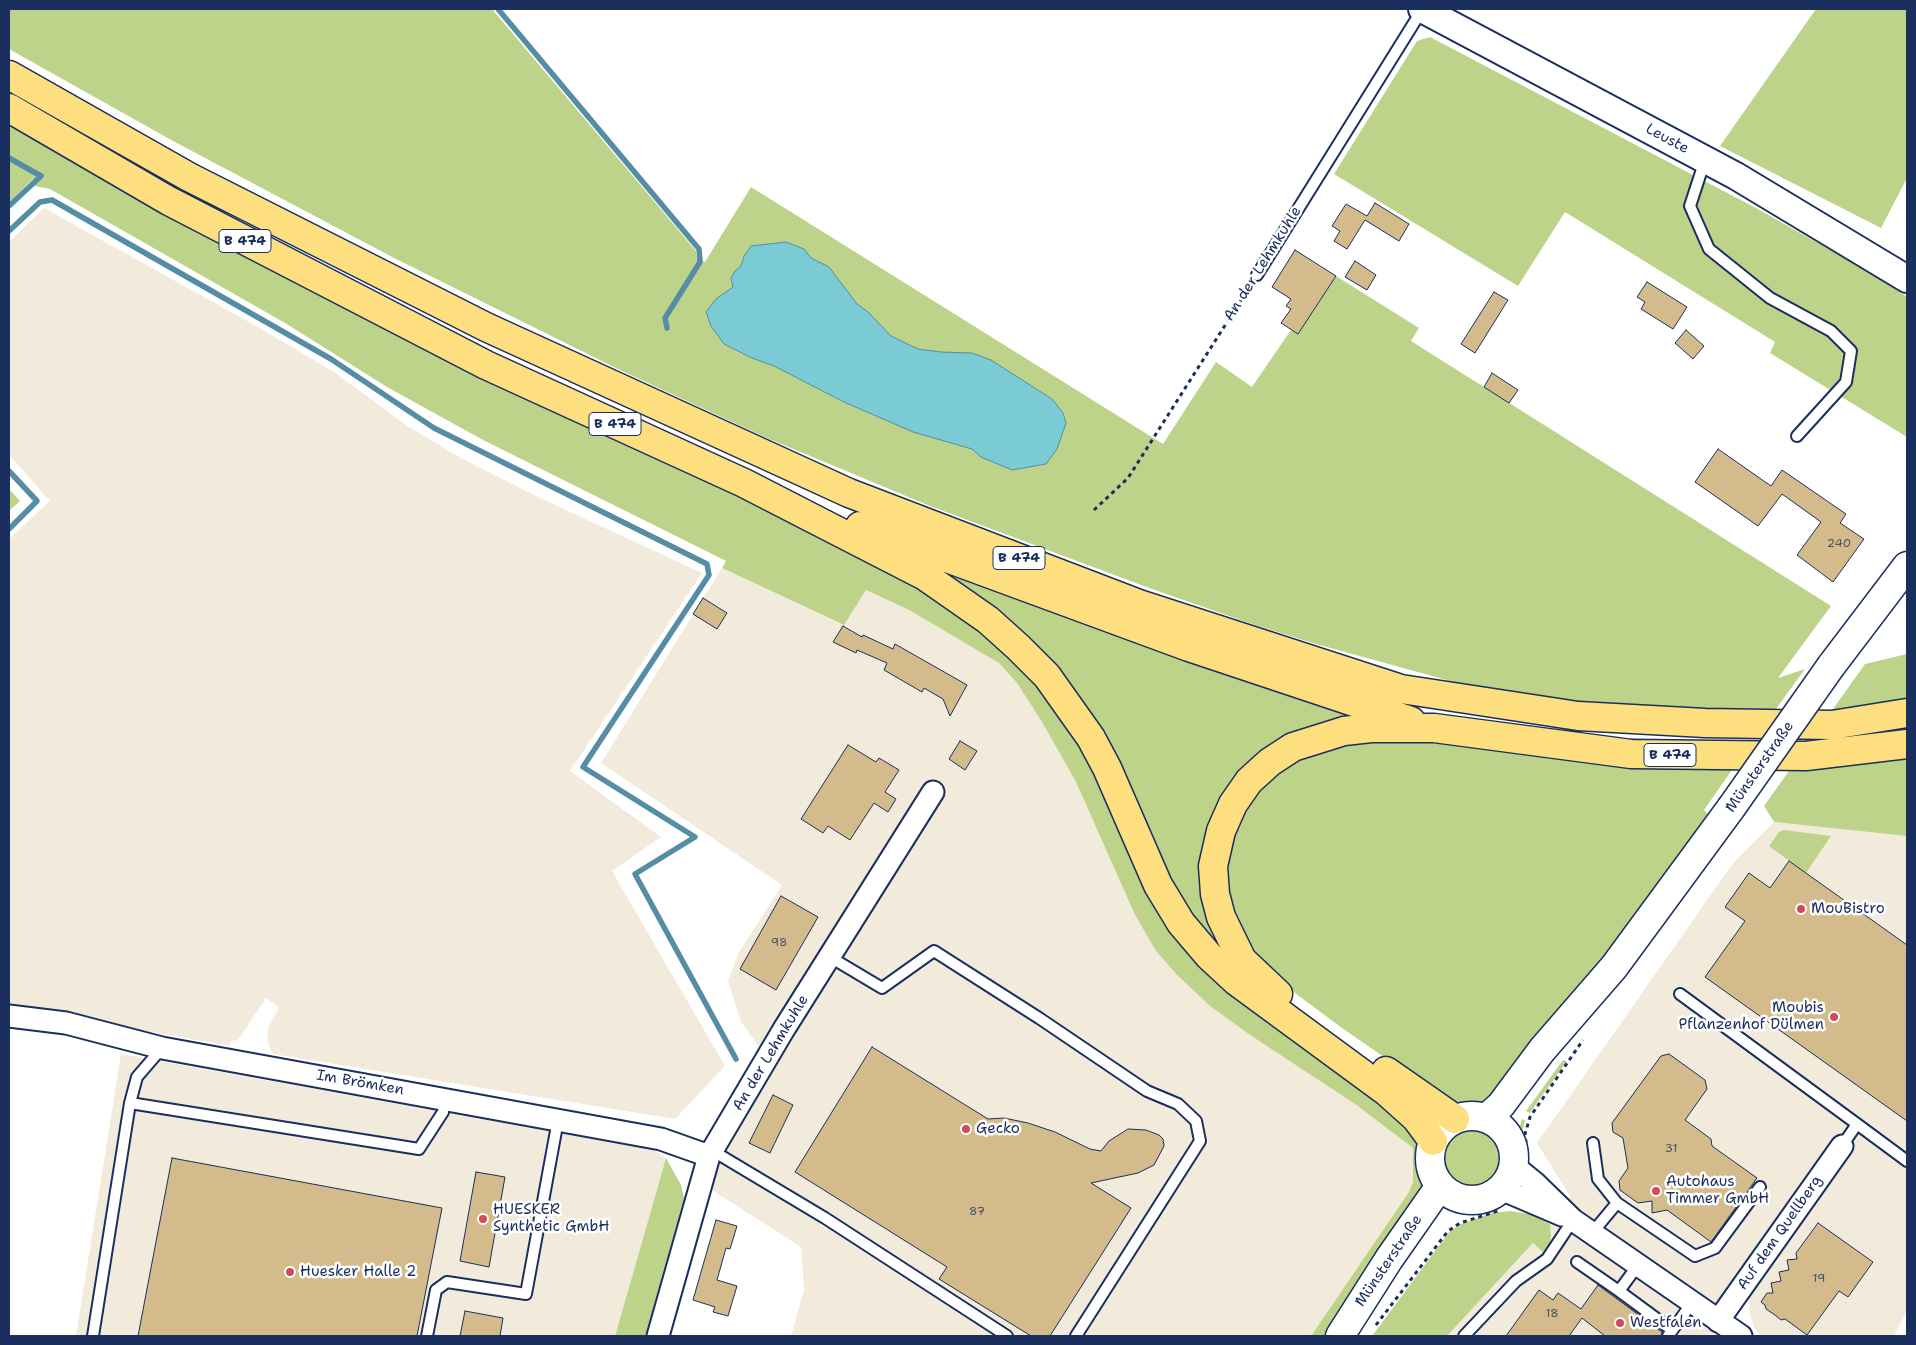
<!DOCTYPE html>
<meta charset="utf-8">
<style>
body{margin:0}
#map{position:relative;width:1916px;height:1345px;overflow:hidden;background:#fff;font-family:"Shantell Sans",sans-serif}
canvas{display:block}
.frame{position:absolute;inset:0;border:10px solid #1b2f5e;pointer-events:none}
</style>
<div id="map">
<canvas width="1916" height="1345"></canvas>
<div class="frame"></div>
</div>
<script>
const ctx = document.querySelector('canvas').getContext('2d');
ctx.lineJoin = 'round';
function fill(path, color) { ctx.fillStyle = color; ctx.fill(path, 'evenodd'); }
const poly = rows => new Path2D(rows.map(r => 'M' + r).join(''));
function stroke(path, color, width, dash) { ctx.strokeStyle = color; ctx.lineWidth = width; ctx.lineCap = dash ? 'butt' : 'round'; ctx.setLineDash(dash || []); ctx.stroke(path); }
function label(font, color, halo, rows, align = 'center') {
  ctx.font = font + ' "Shantell Sans",sans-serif'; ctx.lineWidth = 5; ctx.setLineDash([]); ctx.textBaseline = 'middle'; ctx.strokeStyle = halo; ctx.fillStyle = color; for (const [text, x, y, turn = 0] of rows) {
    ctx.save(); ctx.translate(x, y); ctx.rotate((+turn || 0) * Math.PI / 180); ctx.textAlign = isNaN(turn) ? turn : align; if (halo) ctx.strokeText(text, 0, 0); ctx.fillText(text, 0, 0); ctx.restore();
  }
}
const built = poly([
 [44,208,258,327,334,372,406,425,459,457,536,496,702,573,570,771,661,837,612,871,725,1066,675,1119,273,1054,267,1041,268,1028,279,1007,266,998,238,1040,231,1041,229,1046,9,1006,9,539,50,501,9,455,9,242],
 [722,568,843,625,866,590,909,610,999,663,1017,683,1042,722,1076,782,1135,915,1156,951,1177,975,1210,1006,1250,1035,1355,1104,1413,1148,1413,1182,1409,1192,1311,1336,791,1336,804,1290,801,1247,712,1190,721,1157,779,1062,760,1048,741,1022,728,981,738,954,782,885,601,763],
 [1774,822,1907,836,1907,1311,1894,1336,1761,1336,1754,1327,1750,1315,1749,1299,1754,1284,1719,1320,1741,1336,1447,1336,1533,1243,1551,1236,1550,1224,1570,1196,1537,1143,1733,863],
 [121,1054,653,1150,666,1158,615,1336,76,1336]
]);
const green = poly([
 [9,9,492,9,696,251,697,260,705,262,751,187,1163,444,1216,362,1252,387,1291,330,1298,334,1336,276,1419,328,1411,341,1831,606,1778,678,1805,669,1773,713,1621,709,1472,687,1316,644,1255,625,1152,589,930,506,767,438,624,372,396,259,173,141,9,49],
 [1816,9,1907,9,1907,178,1881,228,1720,146],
 [1430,37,1756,208,1880,278,1907,297,1907,437,1770,353,1775,342,1565,212,1518,286,1334,174,1417,41],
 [9,126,119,187,397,334,598,433,858,551,977,623,1064,712,1167,917,1384,1096,1425,1146,1424,1163,1427,1184,1329,1336,1311,1336,1409,1192,1413,1182,1413,1148,1355,1104,1250,1035,1210,1006,1177,975,1156,951,1135,915,1076,782,1042,722,1017,683,999,663,909,610,866,590,844,625,722,568,726,561,483,440,387,387,285,323,50,189,35,186,33,179,9,202],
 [9,489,20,501,9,511],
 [931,566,1049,610,1191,660,1372,718,1340,724,1217,821,1237,965,1184,910,1115,763],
 [1907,654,1907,836,1774,822,1764,806,1865,664],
 [1370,736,1734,767,1704,810,1708,814,1598,965,1542,1029,1492,1103,1480,1108,1464,1109,1398,1073,1384,1057,1342,1028,1291,990,1257,960,1232,921,1223,866,1239,811,1285,762],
 [1784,830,1831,836,1806,873,1769,846,1779,832],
 [1563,1060,1567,1061,1531,1111,1530,1113,1526,1111],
 [1522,1119,1525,1120,1522,1132,1524,1153,1527,1161,1537,1171,1523,1161,1520,1153,1518,1134],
 '1442 1157a30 30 0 1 1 60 0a30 30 0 1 1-60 0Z',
 [666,1158,681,1185,684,1198,645,1336,615,1336],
 [1510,1211,1529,1214,1550,1224,1551,1236,1549,1246,1543,1252,1533,1243,1447,1336,1372,1336,1450,1231,1461,1224,1492,1213]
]);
const water = poly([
 [786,242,804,249,811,258,829,267,857,304,868,312,891,336,918,349,941,352,972,353,991,360,1052,399,1063,413,1066,423,1057,449,1046,464,1012,470,981,457,972,449,913,432,844,402,774,366,752,358,724,344,711,326,706,312,716,299,733,287,731,278,735,271,741,266,744,256,751,246,786,242]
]);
const stream = poly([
 [498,9,699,249,700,262,665,318,667,328],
 [9,158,41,176,9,206],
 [9,231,40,202,52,200,331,359,434,428,707,564,709,575,583,767,695,837,635,874,736,1059],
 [9,471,37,501,9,529]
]);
const building = poly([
 [1375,203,1409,224,1399,241,1365,220,1347,249,1334,241,1340,231,1332,226,1346,204,1367,216,1375,203],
 [1295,250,1336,276,1298,334,1281,323,1291,309,1286,306,1291,299,1272,287,1295,250],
 [1355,261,1376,275,1367,290,1345,277,1355,261],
 [1647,282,1687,307,1673,329,1641,309,1645,302,1637,297,1647,282],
 [1494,292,1508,300,1475,353,1461,344,1494,292],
 [1686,330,1704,346,1693,359,1675,343,1686,330],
 [1492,373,1518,390,1509,403,1484,387,1492,373],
 [1718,449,1771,486,1782,470,1846,514,1840,523,1864,539,1833,582,1797,555,1821,522,1782,494,1758,526,1695,482,1718,449],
 [703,598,727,613,717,629,693,614,703,598],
 [843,626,862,637,863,635,893,649,895,644,967,685,950,716,943,699,924,688,922,692,884,670,887,663,857,650,856,653,833,642,843,626],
 [960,741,977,751,965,770,949,759,960,741],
 [848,745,876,762,879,758,899,770,885,792,896,799,888,812,874,803,850,840,828,826,823,833,801,819,848,745],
 [1789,861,1907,945,1907,1121,1705,977,1745,921,1725,907,1749,873,1770,888,1789,861],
 [781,896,818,917,776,990,740,969,781,896],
 [872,1047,988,1119,1004,1118,1028,1123,1055,1132,1090,1149,1101,1151,1109,1141,1128,1129,1146,1130,1159,1135,1163,1139,1164,1146,1154,1165,1138,1173,1091,1183,1131,1208,1050,1336,1031,1336,939,1279,947,1267,795,1172,872,1047],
 [1669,1054,1705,1080,1707,1089,1685,1120,1711,1139,1712,1146,1757,1178,1711,1242,1667,1210,1652,1213,1652,1201,1638,1203,1620,1190,1619,1181,1628,1168,1623,1138,1613,1132,1612,1123,1661,1056,1669,1054],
 [773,1095,793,1105,770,1153,749,1143,773,1095],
 [172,1158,442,1208,417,1336,138,1336,172,1158],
 [476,1172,505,1177,489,1267,460,1261,476,1172],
 [716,1220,737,1226,730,1249,726,1248,717,1280,737,1286,728,1316,713,1312,715,1307,693,1300,716,1220],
 [1818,1223,1873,1262,1848,1297,1839,1291,1807,1335,1785,1319,1781,1320,1775,1315,1766,1309,1765,1305,1761,1302,1767,1293,1773,1293,1771,1283,1781,1281,1779,1272,1789,1270,1787,1260,1797,1259,1796,1253,1818,1223],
 [1598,1285,1662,1332,1661,1336,1605,1336,1582,1318,1569,1336,1506,1336,1539,1290,1553,1300,1558,1293,1581,1309,1598,1285],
 [465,1311,503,1318,500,1336,460,1336,465,1311]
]);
const path = poly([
 [1094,510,1128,478,1250,286],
 [1527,1151,1525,1134,1530,1117,1583,1040],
 [1376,1325,1448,1231,1460,1223,1501,1210]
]);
const service = poly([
 [1705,160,1690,206,1709,249,1770,298,1831,331,1851,351,1846,382,1797,436],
 [1257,275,1422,10],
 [830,957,882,988,934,951,1039,1018,1147,1091,1178,1104,1196,1121,1200,1141,1076,1336],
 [1680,994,1857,1124,1842,1146],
 [130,1103,419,1149,443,1112,445,1099],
 [1857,1124,1907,1161],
 [1593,1143,1598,1179,1617,1203],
 [713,1151,825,1218,1007,1336],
 [1592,1233,1617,1203,1695,1256,1715,1248,1760,1187],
 [1577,1262,1619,1291],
 [1638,1265,1619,1291,1672,1330],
 [93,1336,130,1103,137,1077,162,1048],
 [427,1336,436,1290,447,1282,526,1294,558,1120],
 [1464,1336,1516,1281,1547,1259,1573,1220],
 [1668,1336,1692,1303]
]);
const minor = poly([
 [9,1016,66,1023,162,1048,661,1139,709,1156],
 [1514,1166,1536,1184,1573,1220,1741,1336],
 [1501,1189,1562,1215],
 [1718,1321,1842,1146],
 [658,1336,709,1156,784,1029,933,792]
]);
const tertiary = poly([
 [1422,9,1736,176,1907,279]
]);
const secondary = poly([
 [1831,666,1907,566],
 '1430 1158a42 42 0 1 1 84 0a42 42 0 1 1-84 0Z',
 [1487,1118,1501,1105,1542,1050,1614,967,1731,808],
 [1340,1336,1389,1259,1440,1186]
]);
const trunk = poly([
 [9,75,189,177,486,327,849,493,1139,604,1401,689,1578,716,1705,723,1832,725,1907,713],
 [9,108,169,201,486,365,744,483,925,576,988,620,1018,647,1047,676,1091,738,1107,768,1158,885,1181,923,1209,956,1236,981,1387,1092,1416,1118,1433,1141],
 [860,526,1189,647,1411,721],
 [1278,994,1242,960,1221,917,1215,894,1213,866,1221,831,1233,804,1249,781,1270,762,1293,747,1344,731,1371,728,1434,728,1631,754,1806,756,1907,744],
 [1386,1071,1455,1119]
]);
const secondaryBridge = poly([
 [1731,808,1831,666]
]);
const markers = [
 [1801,909,5,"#d1495b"],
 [1834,1017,5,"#d1495b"],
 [966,1129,5,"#d1495b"],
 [1656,1191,5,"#d1495b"],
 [483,1219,5,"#d1495b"],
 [290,1272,5,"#d1495b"],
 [1620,1323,5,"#d1495b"]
];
const numberNames = [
 ["240",1839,544],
 ["98",779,943],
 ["31",1671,1149],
 ["87",977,1212],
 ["19",1819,1279],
 ["18",1552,1314]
];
const shields = [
 [245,241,52],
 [615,424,52],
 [1019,558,52],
 [1670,755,52]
];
const shieldNames = [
 ["B 474",245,241],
 ["B 474",615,424],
 ["B 474",1019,558],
 ["B 474",1670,755]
];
const streetNames = [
 ["Leuste",1667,139,28],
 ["An der Lehmkuhle",1263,264,-58],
 ["Münsterstraße",1760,767,-55],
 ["An der Lehmkuhle",771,1053,-59],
 ["Im Brömken",360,1083,10],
 ["Auf dem Quellberg",1780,1233,-55],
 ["Münsterstraße",1389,1261,-56]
];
const poiNames = [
 ["MouBistro",1811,909],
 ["Moubis",1824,1008,"right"],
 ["Pflanzenhof Dülmen",1824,1025,"right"],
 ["Gecko",976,1129],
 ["Autohaus",1666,1182],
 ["Timmer GmbH",1666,1199],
 ["HUESKER",493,1210],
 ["Synthetic GmbH",493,1227],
 ["Huesker Halle 2",300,1272],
 ["Westfalen",1630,1323]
];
fill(built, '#f2ebdc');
fill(green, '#bdd389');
fill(water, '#7bcbd5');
stroke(water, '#558da5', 1);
stroke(stream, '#558da5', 5.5);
fill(building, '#d4bb8b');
stroke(building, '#1b2f5e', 1);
stroke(service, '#1b2f5e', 14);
stroke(minor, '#1b2f5e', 25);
stroke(tertiary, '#1b2f5e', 30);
stroke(secondary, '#1b2f5e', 31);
stroke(trunk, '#1b2f5e', 31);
stroke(path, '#1b2f5e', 3, [4, 4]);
stroke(service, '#fff', 10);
stroke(minor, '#fff', 21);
stroke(tertiary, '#fff', 26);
stroke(secondary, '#fff', 28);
stroke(trunk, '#fedf80', 28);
stroke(secondaryBridge, '#1b2f5e', 31, []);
stroke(secondaryBridge, '#fff', 28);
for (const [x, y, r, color] of markers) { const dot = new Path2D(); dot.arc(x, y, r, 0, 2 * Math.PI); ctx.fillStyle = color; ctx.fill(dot); stroke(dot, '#fff', 2); }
label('12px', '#495269', null, numberNames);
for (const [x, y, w] of shields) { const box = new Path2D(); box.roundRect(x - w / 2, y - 11.5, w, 23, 4); ctx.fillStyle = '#fff'; ctx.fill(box); stroke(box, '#1b2f5e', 1); }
label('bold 14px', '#1b2f5e', null, shieldNames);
label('15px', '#1b2f5e', '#fff', streetNames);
label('15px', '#1b2f5e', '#fff', poiNames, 'left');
</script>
